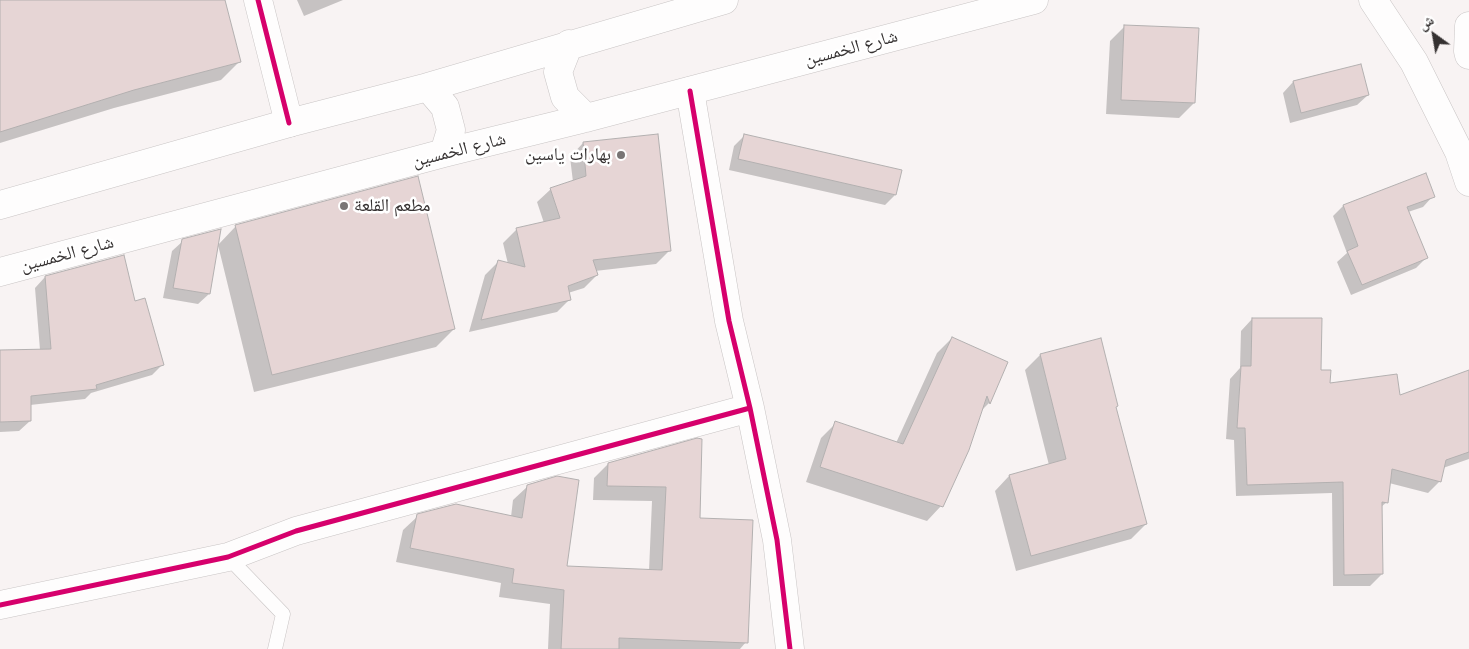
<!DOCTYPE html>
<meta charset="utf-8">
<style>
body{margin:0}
#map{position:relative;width:1469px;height:649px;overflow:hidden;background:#f8f3f3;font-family:Quicksand,"Noto Naskh Arabic",sans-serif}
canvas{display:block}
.north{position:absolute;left:1409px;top:10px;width:50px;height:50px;-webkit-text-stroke:4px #fff;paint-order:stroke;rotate:328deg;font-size:14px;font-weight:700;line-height:20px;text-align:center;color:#353131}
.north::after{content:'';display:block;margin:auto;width:18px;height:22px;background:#353131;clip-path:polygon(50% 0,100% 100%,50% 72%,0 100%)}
</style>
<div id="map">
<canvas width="1469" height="649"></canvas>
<div class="north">ش</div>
</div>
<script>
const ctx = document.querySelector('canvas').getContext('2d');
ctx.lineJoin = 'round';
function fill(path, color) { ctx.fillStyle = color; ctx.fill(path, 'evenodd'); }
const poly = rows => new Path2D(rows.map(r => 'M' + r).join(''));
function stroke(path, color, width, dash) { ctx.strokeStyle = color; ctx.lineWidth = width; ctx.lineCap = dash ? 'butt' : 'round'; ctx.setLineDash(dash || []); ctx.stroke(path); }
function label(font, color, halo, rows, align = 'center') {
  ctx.font = font + ' Quicksand,"Noto Naskh Arabic",sans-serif'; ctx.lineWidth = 5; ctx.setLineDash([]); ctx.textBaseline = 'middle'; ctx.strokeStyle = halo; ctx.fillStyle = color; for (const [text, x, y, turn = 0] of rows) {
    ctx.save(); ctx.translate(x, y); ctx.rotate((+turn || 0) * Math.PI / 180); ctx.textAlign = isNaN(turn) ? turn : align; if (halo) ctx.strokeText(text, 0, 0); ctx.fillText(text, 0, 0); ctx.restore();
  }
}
const shadow = poly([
 [0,0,224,0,240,61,221,80,114,108,0,143],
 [297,0,343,0,304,16],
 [1125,26,1194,103,1179,118,1106,114,1110,41],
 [1293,82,1368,95,1357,105,1290,123,1283,93],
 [656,135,669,251,656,264,595,271,597,275,584,288,568,293,570,299,557,312,469,332,485,275,498,262,508,264,503,243,516,230,544,223,537,202,551,189,573,182,570,157,583,143],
 [745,135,895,195,885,205,729,170,734,146],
 [1433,196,1423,207,1408,212,1427,257,1416,268,1351,295,1337,262,1347,253,1333,216,1343,206],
 [236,226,454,329,436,347,254,392,218,245],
 [183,241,209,294,198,304,163,298,172,251],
 [45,277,134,302,163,364,152,375,91,393,85,399,30,405,30,421,19,431,0,432,0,351,40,350,35,288],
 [1252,319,1320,371,1328,385,1399,397,1469,371,1469,459,1443,468,1440,481,1428,493,1389,483,1387,502,1381,507,1382,574,1370,586,1333,586,1332,493,1236,496,1234,440,1226,439,1230,379,1240,368,1241,331],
 [952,338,1007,363,989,403,981,411,941,506,927,521,806,482,821,438,836,423,896,443,937,353],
 [1040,355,1115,408,1146,524,1131,539,1016,571,995,491,1009,476,1049,465,1025,370],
 [700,440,699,519,746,642,740,649,548,649,550,604,499,597,501,583,396,562,403,530,418,516,511,517,513,500,528,486,566,567,649,571,652,501,593,500,594,478,608,464]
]);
const building = poly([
 [0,0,225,0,241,62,134,90,0,132,0,0],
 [1124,25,1199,28,1195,103,1121,100,1124,25],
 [1361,64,1369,95,1301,113,1293,81,1361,64],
 [658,134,671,251,593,260,598,275,568,286,571,300,481,320,498,260,525,267,516,228,560,218,550,188,586,176,583,142,658,134],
 [744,134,902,170,896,195,738,159,744,134],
 [1426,173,1435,197,1407,207,1428,258,1362,285,1347,251,1358,246,1343,205,1426,173],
 [418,176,455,329,272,375,235,225,418,176],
 [221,229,210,294,173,288,182,239,221,229],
 [124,255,135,301,145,298,164,365,96,385,97,389,31,396,31,421,0,422,0,350,51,349,45,276,124,255],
 [1252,318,1322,318,1321,370,1331,370,1330,383,1397,374,1400,395,1469,370,1469,452,1446,460,1441,482,1392,469,1388,503,1382,502,1383,574,1344,575,1343,482,1247,485,1245,428,1237,428,1241,366,1251,366,1252,318],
 [952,337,1008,362,990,404,987,396,969,450,943,507,820,467,835,421,903,444,952,337],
 [1101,338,1118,406,1116,407,1147,524,1031,556,1009,475,1066,459,1040,354,1101,338],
 [697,438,702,439,700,518,753,520,748,643,619,638,619,649,561,649,564,590,512,583,514,569,410,548,417,514,456,504,522,518,527,485,557,476,579,480,567,566,662,570,666,487,607,486,608,463,697,438]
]);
const service = poly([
 [228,557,283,614,275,649]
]);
const minor = poly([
 [258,0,289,123],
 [690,91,729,321,750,408,777,540,790,649],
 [0,605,228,557,296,531,750,408]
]);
const secondary = poly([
 [1373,0,1414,62,1459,152,1469,182],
 [1469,26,1468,51,1469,55]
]);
const primary = poly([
 [569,44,558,72,565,97,586,118],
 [428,87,445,107,451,130,444,153],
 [0,205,289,123,428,87,724,0],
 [0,272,444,153,586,118,1034,0]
]);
const cycleway = poly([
 [258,0,289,123],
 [690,91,729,321,750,408,777,540,790,649],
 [0,605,228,557,296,531,750,408]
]);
const markers = [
 [621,155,5,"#797575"],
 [344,206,5,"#797575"]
];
const streetNames = [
 ["شارع الخمسين",851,48,-15],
 ["شارع الخمسين",459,150,-14],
 ["شارع الخمسين",67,254,-15]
];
const poiNames = [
 ["بهارات ياسين",611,155],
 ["مطعم القلعة",354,206,"left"]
];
fill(shadow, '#0003');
fill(building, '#e6d5d5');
stroke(building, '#b3b0b0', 1);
stroke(service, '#c9c5c5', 15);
stroke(minor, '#c9c5c5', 29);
stroke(secondary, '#c9c5c5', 29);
stroke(primary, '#c9c5c5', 29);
stroke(service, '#fefdfd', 14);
stroke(minor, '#fefdfd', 28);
stroke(secondary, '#fefdfd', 28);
stroke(primary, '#fefdfd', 28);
stroke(cycleway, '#d6006c', 5);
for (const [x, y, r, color] of markers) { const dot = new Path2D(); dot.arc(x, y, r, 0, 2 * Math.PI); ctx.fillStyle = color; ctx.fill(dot); stroke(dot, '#fff', 2); }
label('18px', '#353131', '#fff', streetNames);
label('18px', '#353131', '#fff', poiNames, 'right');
</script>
